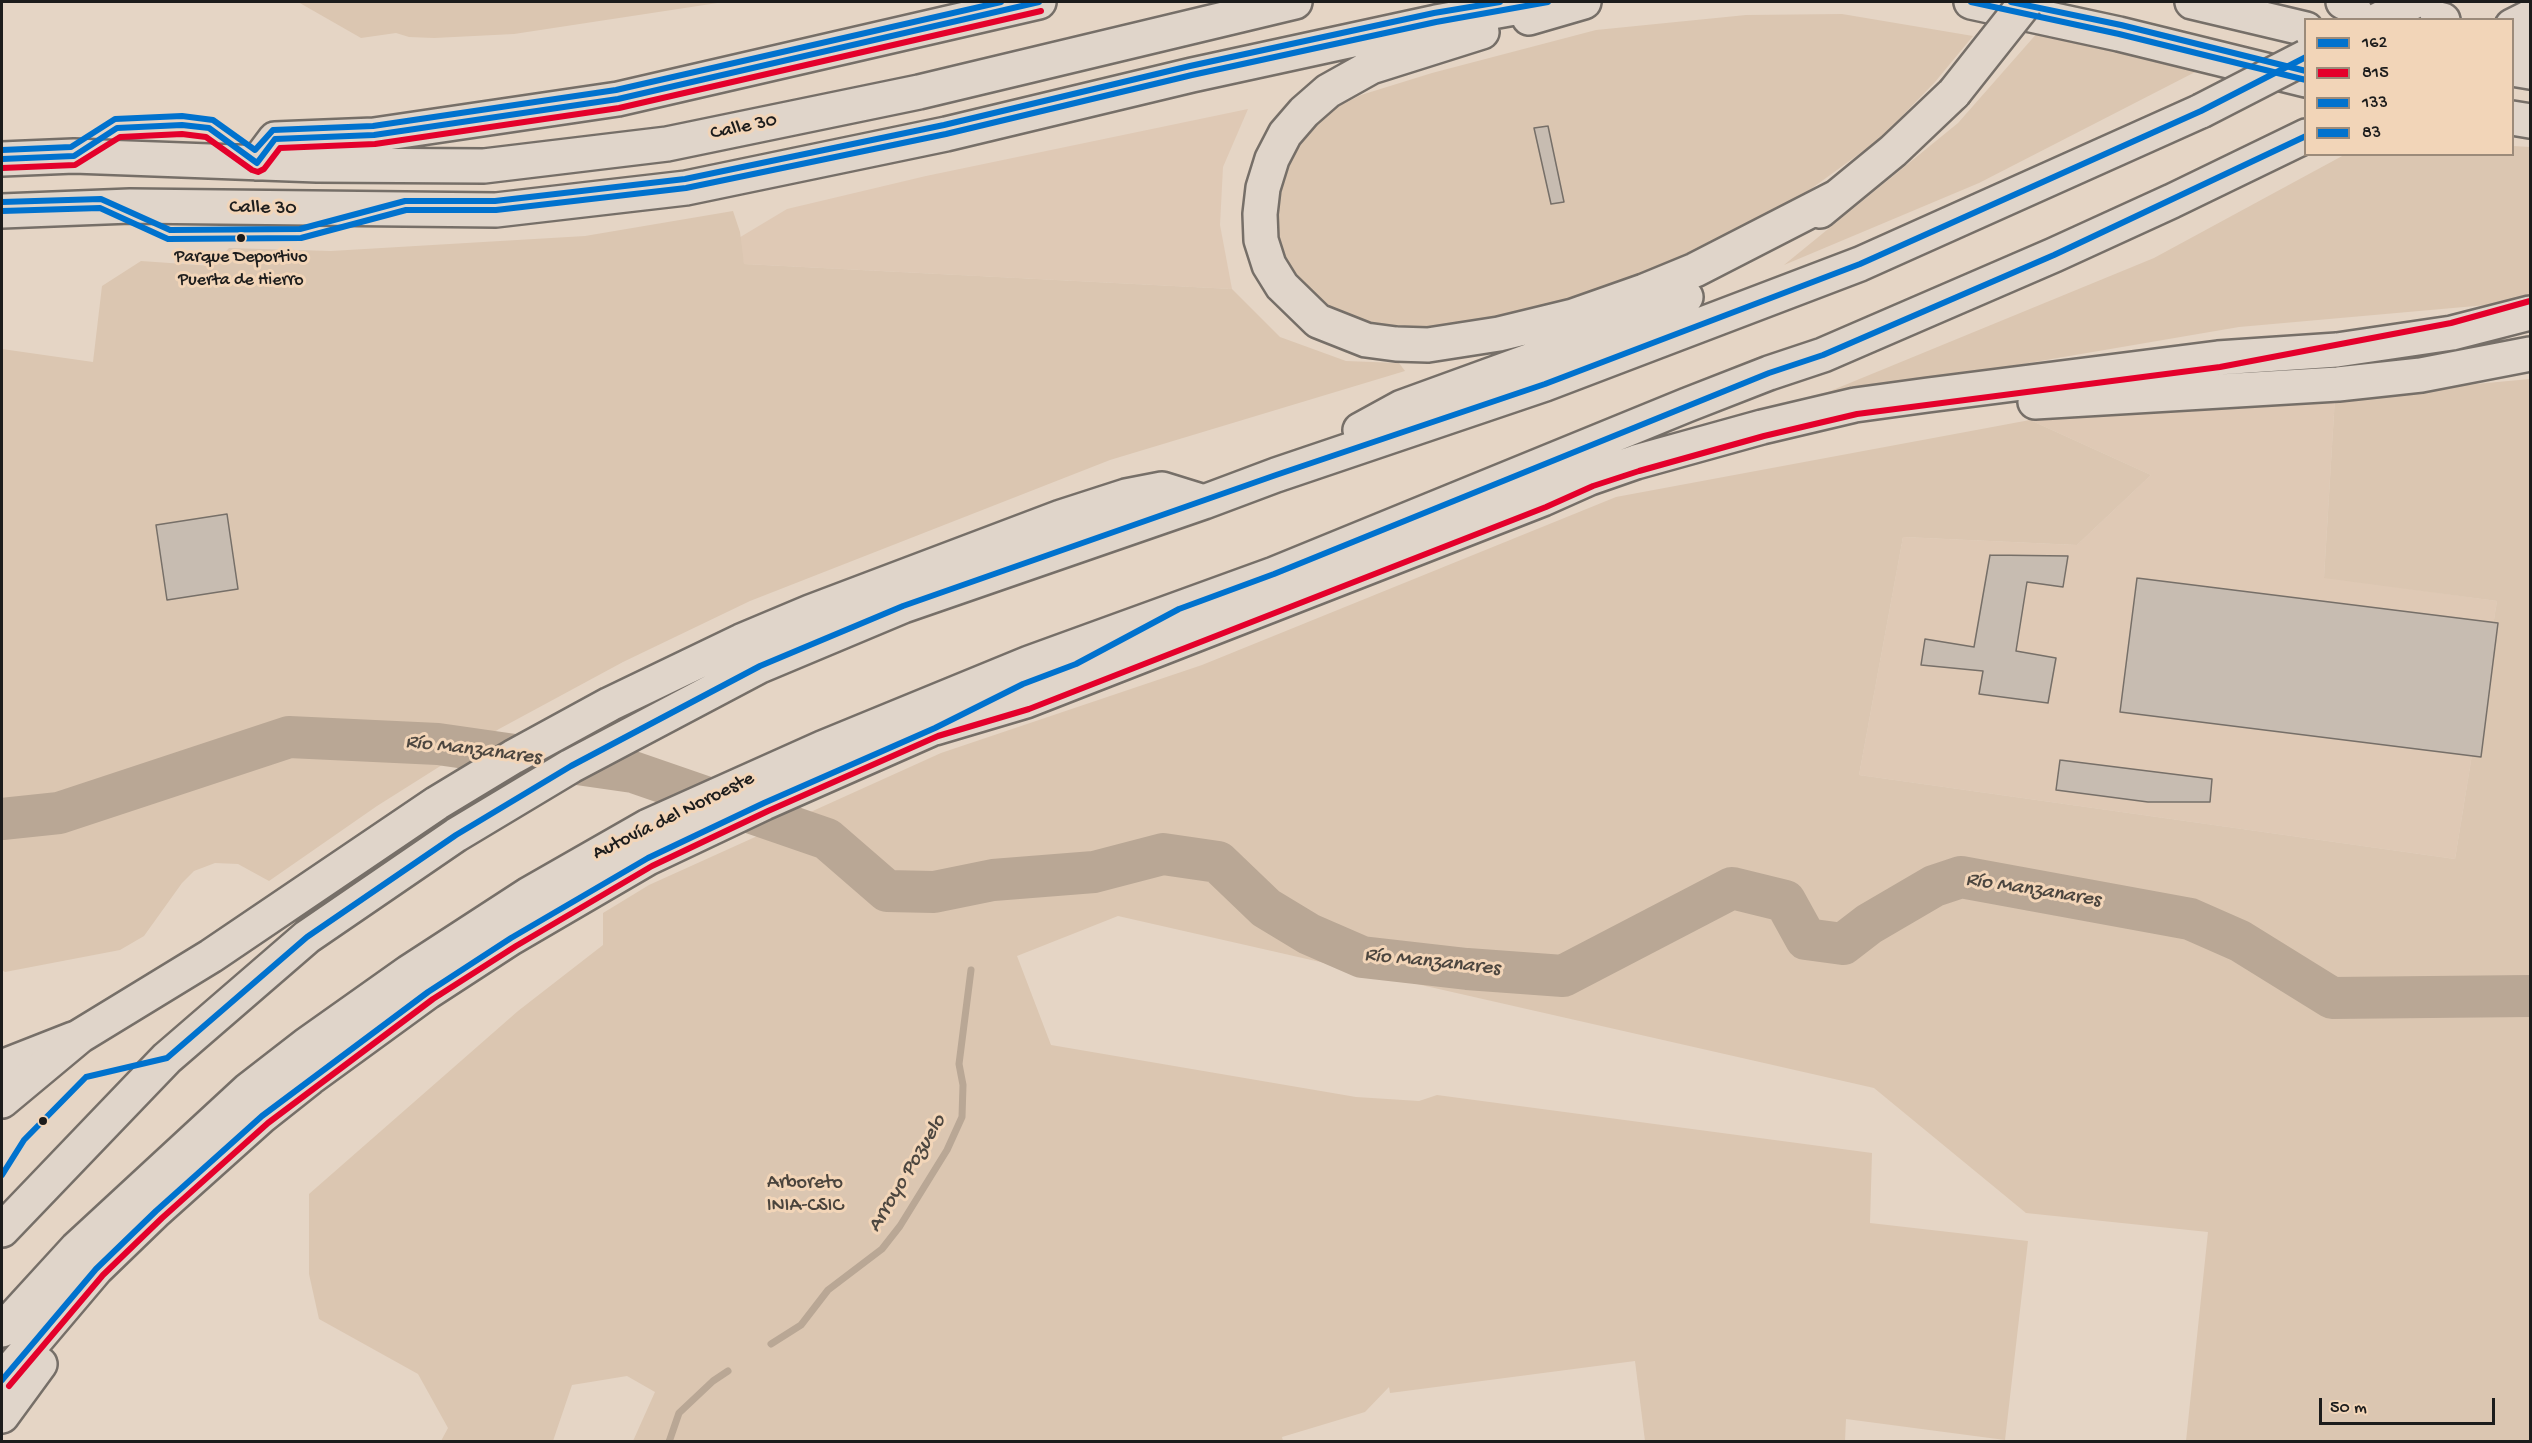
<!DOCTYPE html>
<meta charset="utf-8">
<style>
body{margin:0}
#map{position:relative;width:2532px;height:1443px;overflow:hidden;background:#e5d5c5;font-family:"Gochi Hand",sans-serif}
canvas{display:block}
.frame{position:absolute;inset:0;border:3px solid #1c1c1c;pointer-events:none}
.legend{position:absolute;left:2304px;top:18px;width:210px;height:138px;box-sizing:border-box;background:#f2d5b8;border:2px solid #9c8b7a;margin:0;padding:8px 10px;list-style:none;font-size:18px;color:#1c1c1c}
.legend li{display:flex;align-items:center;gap:12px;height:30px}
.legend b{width:30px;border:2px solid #9c8b7a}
.scale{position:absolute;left:2319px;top:1398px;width:176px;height:27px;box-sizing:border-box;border:3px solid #1c1c1c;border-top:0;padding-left:8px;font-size:18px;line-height:21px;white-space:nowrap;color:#1c1c1c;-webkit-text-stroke:4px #f2d5b8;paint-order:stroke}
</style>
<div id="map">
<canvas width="2532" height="1443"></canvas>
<div class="frame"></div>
<ul class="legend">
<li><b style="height:8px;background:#0072ce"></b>162</li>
<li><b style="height:8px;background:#e4002b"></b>815</li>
<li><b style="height:8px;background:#0072ce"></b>133</li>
<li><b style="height:8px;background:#0072ce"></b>83</li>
</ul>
<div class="scale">50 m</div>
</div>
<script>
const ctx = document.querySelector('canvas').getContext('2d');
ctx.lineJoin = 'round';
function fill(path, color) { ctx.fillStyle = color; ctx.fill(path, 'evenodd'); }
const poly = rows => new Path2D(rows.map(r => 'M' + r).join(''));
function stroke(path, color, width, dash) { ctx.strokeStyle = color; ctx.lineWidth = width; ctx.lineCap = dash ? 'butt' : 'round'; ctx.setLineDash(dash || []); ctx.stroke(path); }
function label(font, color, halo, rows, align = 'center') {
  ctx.font = font + ' "Gochi Hand",sans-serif'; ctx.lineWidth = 6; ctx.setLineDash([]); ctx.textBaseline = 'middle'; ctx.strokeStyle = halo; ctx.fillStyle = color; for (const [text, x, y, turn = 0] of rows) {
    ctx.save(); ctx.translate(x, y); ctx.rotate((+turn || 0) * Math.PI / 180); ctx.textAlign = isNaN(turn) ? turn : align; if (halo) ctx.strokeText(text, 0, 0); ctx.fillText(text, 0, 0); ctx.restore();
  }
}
const built = poly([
 [1248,109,1223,167,1220,225,1232,289,744,264,737,239,787,209,926,176],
 [2335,397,2324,577,2497,601,2455,859,1859,775,1903,537,2077,545,2151,475,2030,420]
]);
const green = poly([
 [298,2,724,2,514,34,434,38,409,37,396,33,361,38],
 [1842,14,1973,36,1935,82,1881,138,1804,194,1650,274,1523,313,1422,328,1387,327,1365,324,1332,311,1297,283,1278,247,1276,225,1279,198,1290,160,1310,128,1331,110,1361,95,1432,73,1596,30,1746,15],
 [2039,31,2203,68,1979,183,1784,265,1958,123],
 [2513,146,2530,147,2530,293,2509,303,2239,327,1806,401,2154,258,2344,155,2512,154],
 [733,211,740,232,744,264,1232,289,1280,337,1346,361,1399,363,1405,371,1110,460,750,601,623,662,499,729,377,806,269,881,238,864,215,863,194,871,182,883,144,936,120,950,5,972,2,970,2,349,93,362,102,286,141,261,212,266,229,248,331,251,585,236],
 [2530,379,2530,1441,2186,1441,2208,1232,2026,1213,1874,1088,1118,916,1017,956,1051,1045,1356,1097,1419,1101,1437,1095,1872,1153,1870,1223,2028,1241,2005,1440,1846,1419,1845,1441,1645,1441,1635,1361,1390,1393,1389,1387,1365,1412,1282,1437,1283,1441,633,1441,655,1392,627,1376,572,1385,553,1441,441,1441,448,1428,418,1374,319,1319,309,1274,309,1194,518,1011,603,945,603,913,649,885,941,753,1202,665,1616,497,2030,420,2151,475,2077,545,1903,537,1859,775,2455,859,2497,601,2324,578,2335,397]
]);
const stream = poly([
 [979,899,986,882],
 [771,1344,801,1325,828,1290,882,1249,900,1226,947,1150,962,1117,963,1085,959,1064,971,970],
 [669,1442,679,1413,713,1381,728,1371]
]);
const river = poly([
 [2,819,59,813,289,737,438,744,633,772,827,839,887,891,934,892,993,880,1094,872,1163,854,1218,862,1266,908,1309,934,1362,957,1467,969,1563,976,1732,888,1785,901,1806,939,1843,944,1869,924,1934,886,1961,877,2190,919,2240,941,2332,998,2530,996]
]);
const building = poly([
 [1548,126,1564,202,1551,204,1534,128,1548,126],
 [227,514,238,589,167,600,156,525,227,514],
 [1990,555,2068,556,2063,587,2027,582,2016,651,2056,658,2048,703,1979,694,1983,671,1921,665,1925,639,1974,647,1990,555],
 [2137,578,2498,623,2481,757,2120,712,2137,578],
 [2060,760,2212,779,2210,802,2148,802,2056,790,2060,760]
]);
const minor = poly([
 [2,1067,73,1039]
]);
const highway = poly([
 [1971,2,2119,34,2306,80],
 [2192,2,2306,29],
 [2343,2,2383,20],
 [2381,2,2393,8,2443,20],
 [1529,18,1584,2],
 [2512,26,2530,17],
 [1482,32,1371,67,1328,91,1304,112,1285,134,1272,159,1263,188,1260,214,1261,240,1269,265,1282,286,1318,321,1366,340,1396,344,1428,345,1499,334,1573,316,1644,291,1695,270,1837,197],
 [2512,45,2530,47],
 [2512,69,2530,72],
 [2512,118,2530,121],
 [2,159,74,156,317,165,484,166,667,144,919,92,1295,2],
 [257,163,275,139,374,135,618,99,1039,2],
 [2,211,130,206,496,210,686,188,946,134,1192,75,1436,22,1548,2],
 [1820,211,1893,151,1954,93],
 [2035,402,2338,384,2421,375,2530,354],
 [1360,430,1402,407,1589,339,1686,297],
 [935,728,1026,701,1543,499,1590,478,1636,462,1762,427,1855,405,1928,395,2218,358,2337,350,2452,333,2530,313],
 [2,1101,80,1036,211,956,437,803,513,757,610,704,741,641,810,612,1061,517,1126,496,1162,489,1204,502],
 [2,1230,167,1058,307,937,456,835,571,766,760,666,903,606,1204,502,1276,475,1545,384,1860,264,2201,111],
 [2,1330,77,1248,248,1090,306,1045,409,972,529,894,648,826,822,748,1029,663,1274,574,1687,405,1769,373,1823,355,2054,255,2172,201,2306,136],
 [2,1380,96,1269,156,1211,262,1116,310,1078,428,992,511,938,648,858,764,803,954,719],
 [2,1416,40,1364]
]);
const highwayBridge = poly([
 [2378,20,2413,2],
 [1954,93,2026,2],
 [2201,111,2306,57]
]);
const bus1 = poly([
 [2,1175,24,1140,86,1077,167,1058,307,937,456,835,571,766,760,666,903,606,1276,475,1545,384,1860,264,2201,111,2306,57],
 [2,1380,96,1269,156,1211,262,1116,428,992,511,938,648,858,764,803,935,728,1023,684,1076,664,1179,609,1274,574,1769,373,1823,355,2054,255,2306,136]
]);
const bus2 = poly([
 [2,168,75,165,120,137,182,134,206,137,252,170,258,172,264,169,280,148,375,144,619,108,1041,11],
 [9,1386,103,1275,162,1218,268,1123,433,999,516,946,652,866,768,811,938,736,1029,709,1546,507,1593,486,1639,471,1764,436,1857,414,2220,367,2451,323,2530,301]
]);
const bus3 = poly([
 [1971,2,2119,34,2306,80],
 [2,159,74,156,117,128,182,125,209,128,257,163,275,139,374,135,618,99,1039,2],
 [2,211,100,208,168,239,301,238,406,210,496,210,686,188,946,134,1192,75,1436,22,1548,2]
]);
const bus4 = poly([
 [2011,2,2121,25,2306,71],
 [2,150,71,147,115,119,182,116,213,120,255,150,273,130,373,126,616,90,1001,2],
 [2,202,101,199,170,230,300,229,405,201,495,201,685,179,944,125,1190,66,1434,13,1500,2]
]);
const markers = [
 [241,238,5,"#1c1c1c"],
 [43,1121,5,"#1c1c1c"]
];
const busNames = [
 ["Parque Deportivo",241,258],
 ["Puerta de Hierro",241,281]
];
const streetNames = [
 ["Calle 30",744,128,-12],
 ["Calle 30",263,209,1],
 ["Autovía del Noroeste",674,817,-26]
];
const parkNames = [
 ["Arboreto",805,1184],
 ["INIA-CSIC",805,1207]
];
const waterNames = [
 ["Río Manzanares",473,751,7],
 ["Río Manzanares",2033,891,9],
 ["Río Manzanares",1432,963,6],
 ["Arroyo Pozuelo",908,1174,-59]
];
fill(built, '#dfc9b5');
fill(green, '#dbc6b1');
stroke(stream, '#b9a795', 7);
stroke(river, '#b9a795', 42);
fill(building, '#c7bcb1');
stroke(building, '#766f68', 1.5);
stroke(minor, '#766f68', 38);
stroke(highway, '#766f68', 38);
stroke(minor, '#e0d5ca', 33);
stroke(highway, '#e0d5ca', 33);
stroke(highwayBridge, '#766f68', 38, []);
stroke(highwayBridge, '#e0d5ca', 33);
stroke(bus1, '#0072ce', 6);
stroke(bus2, '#e4002b', 6);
stroke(bus3, '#0072ce', 6);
stroke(bus4, '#0072ce', 6);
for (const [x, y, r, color] of markers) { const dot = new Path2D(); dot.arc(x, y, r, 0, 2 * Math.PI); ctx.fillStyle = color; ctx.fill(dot); stroke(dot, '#f2d5b8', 2); }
label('18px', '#1c1c1c', '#f2d5b8', busNames);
label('20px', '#1c1c1c', '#f2d5b8', streetNames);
label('20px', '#4a443d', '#f2d5b8', parkNames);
label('italic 21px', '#4c463f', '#f2d5b8', waterNames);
</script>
